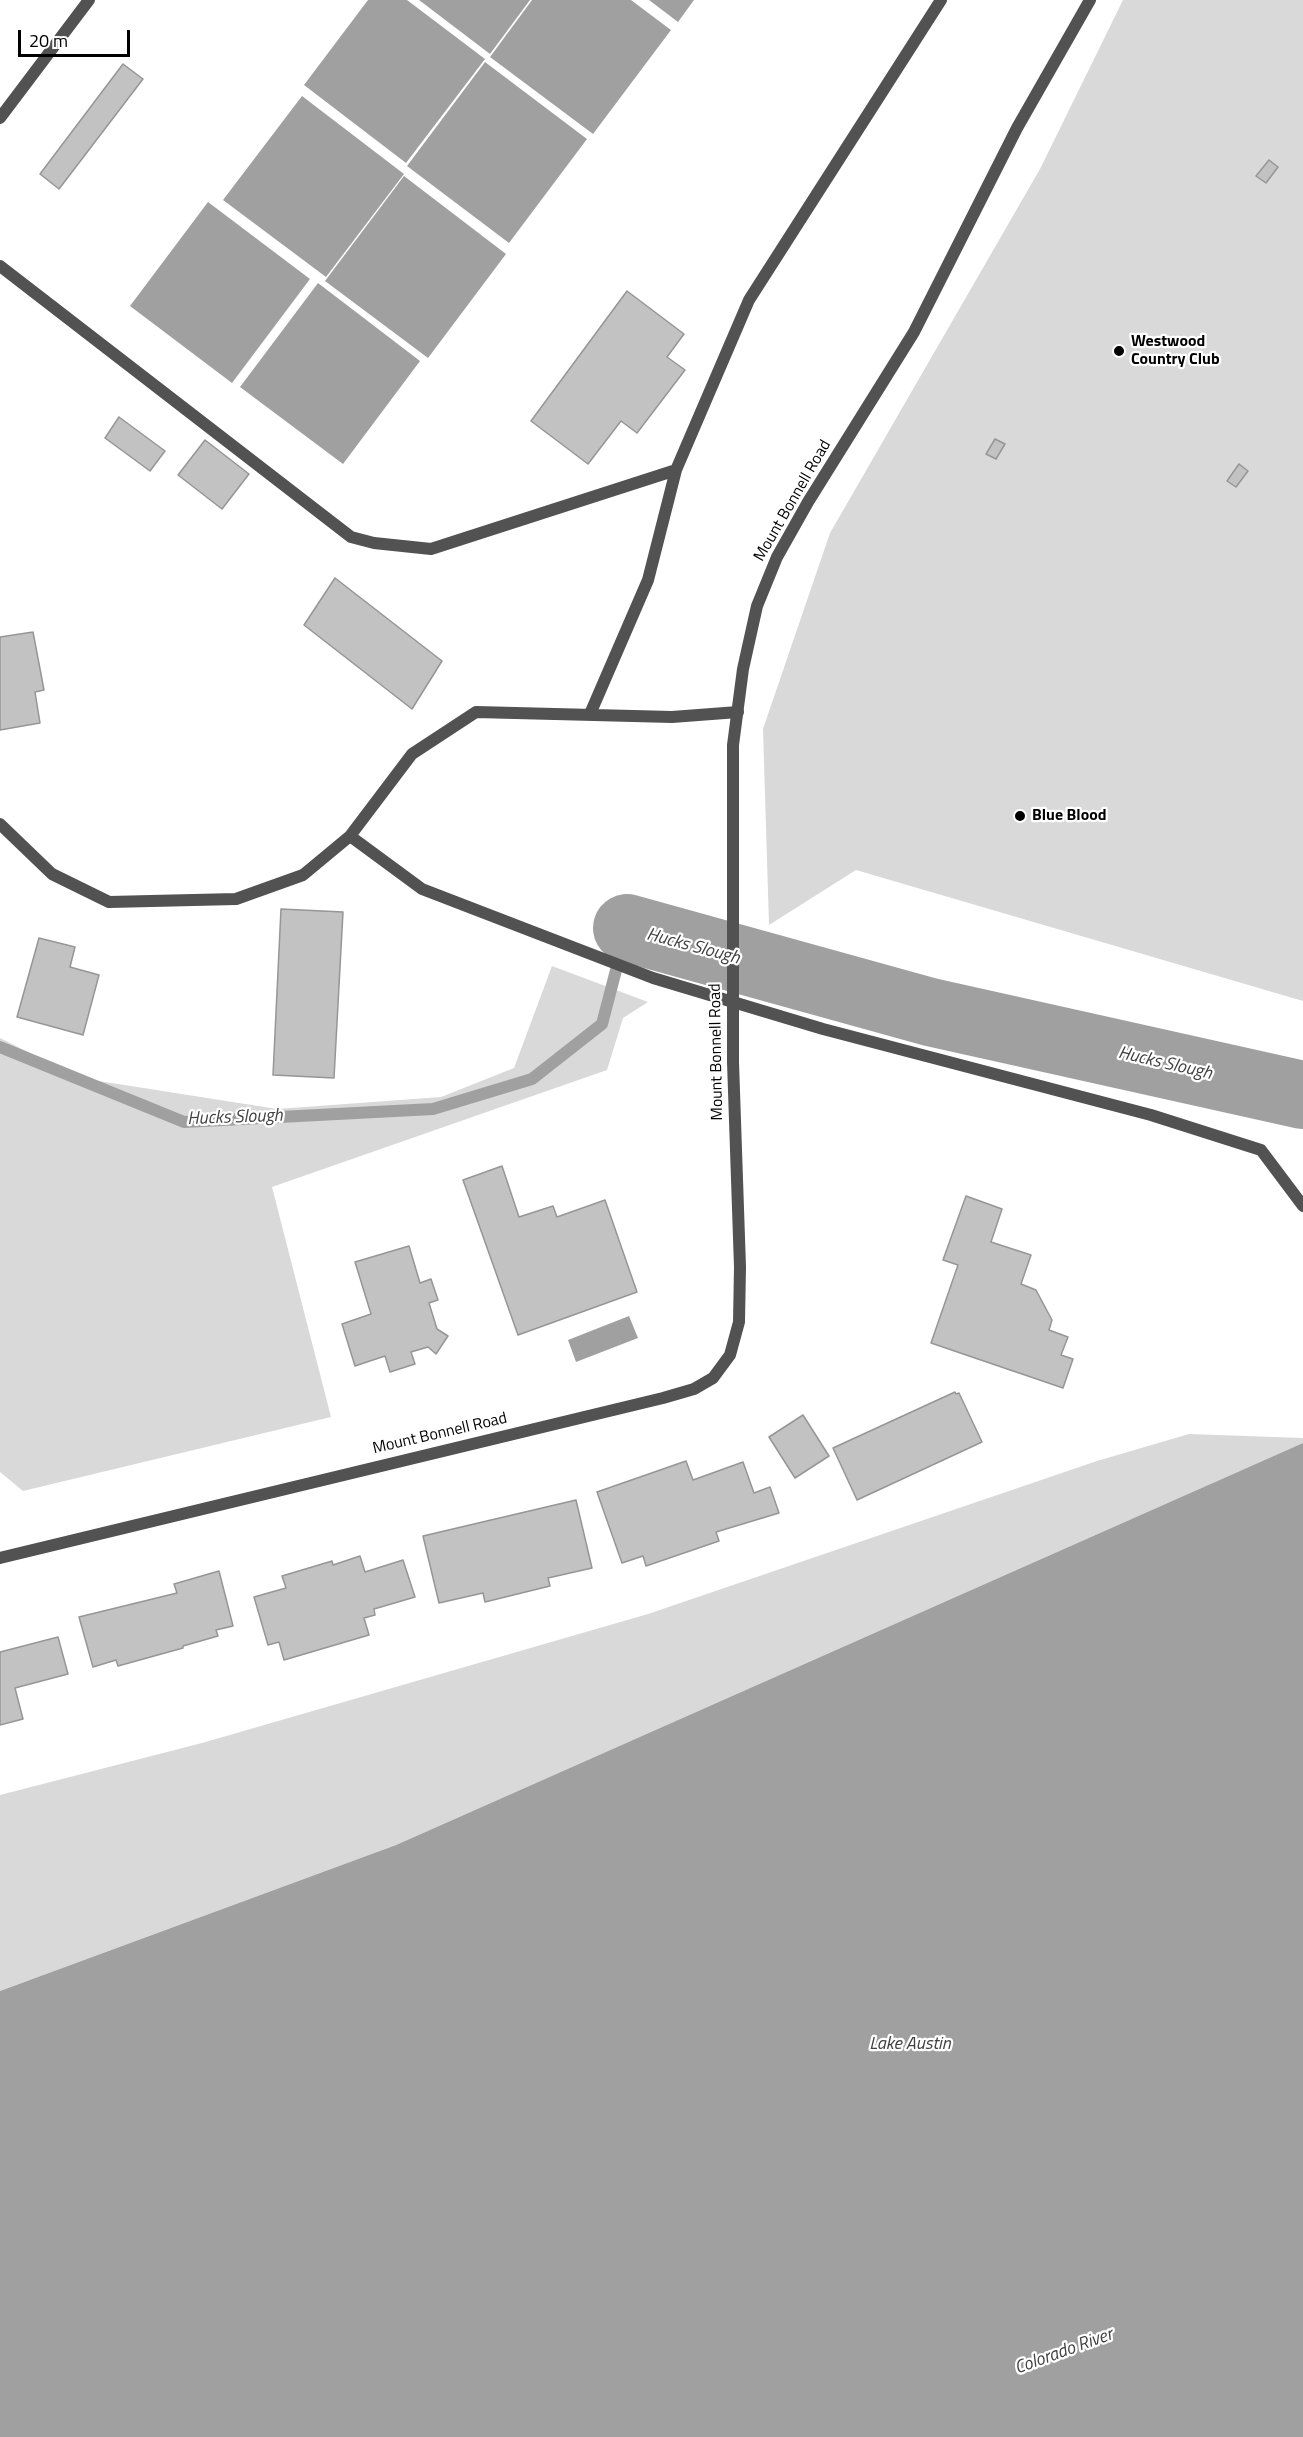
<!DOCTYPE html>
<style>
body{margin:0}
#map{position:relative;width:1303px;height:2437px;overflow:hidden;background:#fff;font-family:"Titillium Web",sans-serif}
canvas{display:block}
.scale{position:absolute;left:18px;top:30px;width:112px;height:27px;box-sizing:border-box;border:3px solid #000;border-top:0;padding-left:8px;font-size:18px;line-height:21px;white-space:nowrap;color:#000;-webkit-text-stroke:4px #fff;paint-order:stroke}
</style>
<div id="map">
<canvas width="1303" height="2437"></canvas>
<div class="scale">20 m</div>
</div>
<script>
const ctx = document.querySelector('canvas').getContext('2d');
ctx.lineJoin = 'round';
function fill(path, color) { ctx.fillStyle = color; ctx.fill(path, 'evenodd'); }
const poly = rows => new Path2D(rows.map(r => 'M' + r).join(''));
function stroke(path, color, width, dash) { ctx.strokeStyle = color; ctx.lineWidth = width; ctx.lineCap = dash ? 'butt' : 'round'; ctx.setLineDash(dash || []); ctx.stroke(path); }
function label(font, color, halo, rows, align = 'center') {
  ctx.font = font + ' "Titillium Web",sans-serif'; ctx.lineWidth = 4.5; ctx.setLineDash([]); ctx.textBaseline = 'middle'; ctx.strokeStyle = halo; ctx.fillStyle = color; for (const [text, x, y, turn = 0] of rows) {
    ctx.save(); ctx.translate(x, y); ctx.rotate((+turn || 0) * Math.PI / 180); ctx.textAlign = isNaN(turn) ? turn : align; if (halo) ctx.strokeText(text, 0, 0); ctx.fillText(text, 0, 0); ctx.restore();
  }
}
const green = poly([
 [1123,0,1303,0,1303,1001,856,870,769,925,763,729,830,533,1040,169],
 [552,966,648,1002,623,1018,607,1070,272,1187,331,1417,23,1491,0,1472,0,1038,80,1078,277,1109,441,1097,514,1068],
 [1189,1434,1303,1438,1303,1443,396,1845,0,1991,0,1795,202,1743,648,1614,1097,1461]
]);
const water = poly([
 [368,0,407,0,485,59,406,163,304,85],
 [419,0,530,0,490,54],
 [532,0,631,0,671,30,593,134,490,57],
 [649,0,694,0,678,22],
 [485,62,587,139,509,243,407,166],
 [302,96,404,174,326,277,223,200],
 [404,176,506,254,428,358,325,281],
 [208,202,310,279,232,383,130,306],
 [318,283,420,361,343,464,240,387],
 [629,1316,638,1338,576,1362,568,1340],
 [1303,1443,1303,2437,0,2437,0,1991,396,1845]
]);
const stream = poly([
 [0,1047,184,1122,433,1109,532,1079,602,1024,627,928]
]);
const river = poly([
 [627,928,930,1012,1303,1095]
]);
const building = poly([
 [123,64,143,79,59,189,40,174,123,64],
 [1269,160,1278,167,1266,183,1256,176,1269,160],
 [627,291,684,334,667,357,685,370,637,433,621,421,588,464,531,421,627,291],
 [119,417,165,451,150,471,105,438,119,417],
 [995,439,1005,444,996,459,986,454,995,439],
 [205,440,249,474,222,509,178,475,205,440],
 [1239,464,1248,471,1236,487,1227,481,1239,464],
 [335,578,442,661,412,709,304,625,335,578],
 [33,632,44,690,35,692,40,723,0,730,0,637,33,632],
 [281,909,343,912,334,1078,273,1075,281,909],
 [39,938,75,947,70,967,99,975,83,1035,17,1017,39,938],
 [502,1166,519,1217,553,1206,557,1217,605,1200,637,1292,518,1335,463,1180,502,1166],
 [966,1196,1002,1209,991,1242,1031,1255,1021,1284,1036,1290,1052,1320,1049,1330,1068,1337,1061,1355,1073,1359,1063,1388,931,1343,958,1265,943,1260,966,1196],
 [409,1246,420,1283,431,1279,438,1300,429,1303,437,1329,448,1336,436,1354,428,1347,411,1352,415,1364,390,1372,385,1356,355,1366,342,1324,371,1314,355,1262,409,1246],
 [955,1392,956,1394,959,1393,982,1442,857,1500,833,1448,955,1392],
 [803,1415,829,1456,795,1478,769,1437,803,1415],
 [686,1461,693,1480,743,1462,754,1493,770,1487,779,1513,716,1532,719,1541,646,1566,643,1556,622,1563,597,1492,686,1461],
 [576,1500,592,1568,548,1578,550,1586,485,1602,483,1593,439,1603,423,1536,576,1500],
 [360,1556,365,1572,403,1560,415,1597,374,1609,375,1615,364,1618,369,1635,284,1660,279,1642,268,1645,254,1597,286,1588,282,1576,332,1561,333,1565,360,1556],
 [219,1571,233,1626,216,1630,218,1636,183,1646,183,1648,118,1666,116,1660,93,1667,79,1617,177,1593,174,1584,219,1571],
 [58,1637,68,1674,15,1688,23,1719,0,1725,0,1652,58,1637]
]);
const service = poly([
 [0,118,89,0],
 [0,266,351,537,374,543,431,549,676,470],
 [590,714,648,580,676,470,749,300,941,0],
 [0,824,52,874,109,902,236,899,303,875,350,836,412,754,476,712,672,717,738,712],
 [350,836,422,889,653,978,823,1029,1151,1115,1261,1150,1303,1206]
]);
const tertiary = poly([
 [733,839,733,745,743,669,757,606,777,557,808,502,914,332,1017,128,1090,0],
 [0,1558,663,1398,694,1389,713,1378,730,1355,739,1322,740,1267,733,1062]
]);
const tertiaryBridge = poly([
 [733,1062,733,839]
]);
const markers = [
 [1119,351,6,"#000"],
 [1020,816,6,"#000"]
];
const poiNames = [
 ["Westwood",1131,342],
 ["Country Club",1131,360],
 ["Blue Blood",1032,816]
];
const streetNames = [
 ["Mount Bonnell Road",793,501,-60],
 ["Mount Bonnell Road",717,1052,-91],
 ["Mount Bonnell Road",440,1434,-13]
];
const waterNames = [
 ["Hucks Slough",693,947,15],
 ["Hucks Slough",1165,1064,13],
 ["Hucks Slough",235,1118,-2],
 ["Lake Austin",910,2045],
 ["Colorado River",1064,2352,-20]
];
fill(green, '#d9d9d9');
fill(water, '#a0a0a0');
stroke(stream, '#a0a0a0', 12);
stroke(river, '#a0a0a0', 68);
fill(building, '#c2c2c2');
stroke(building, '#969696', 1.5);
stroke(service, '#525252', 12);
stroke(tertiary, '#525252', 12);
stroke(tertiaryBridge, '#525252', 12);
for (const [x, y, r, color] of markers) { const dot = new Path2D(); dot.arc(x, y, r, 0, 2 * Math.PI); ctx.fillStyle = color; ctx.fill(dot); stroke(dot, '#fff', 2); }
label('bold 16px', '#000', '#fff', poiNames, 'left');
label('16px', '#000', '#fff', streetNames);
label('italic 18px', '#414141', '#fff', waterNames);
</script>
